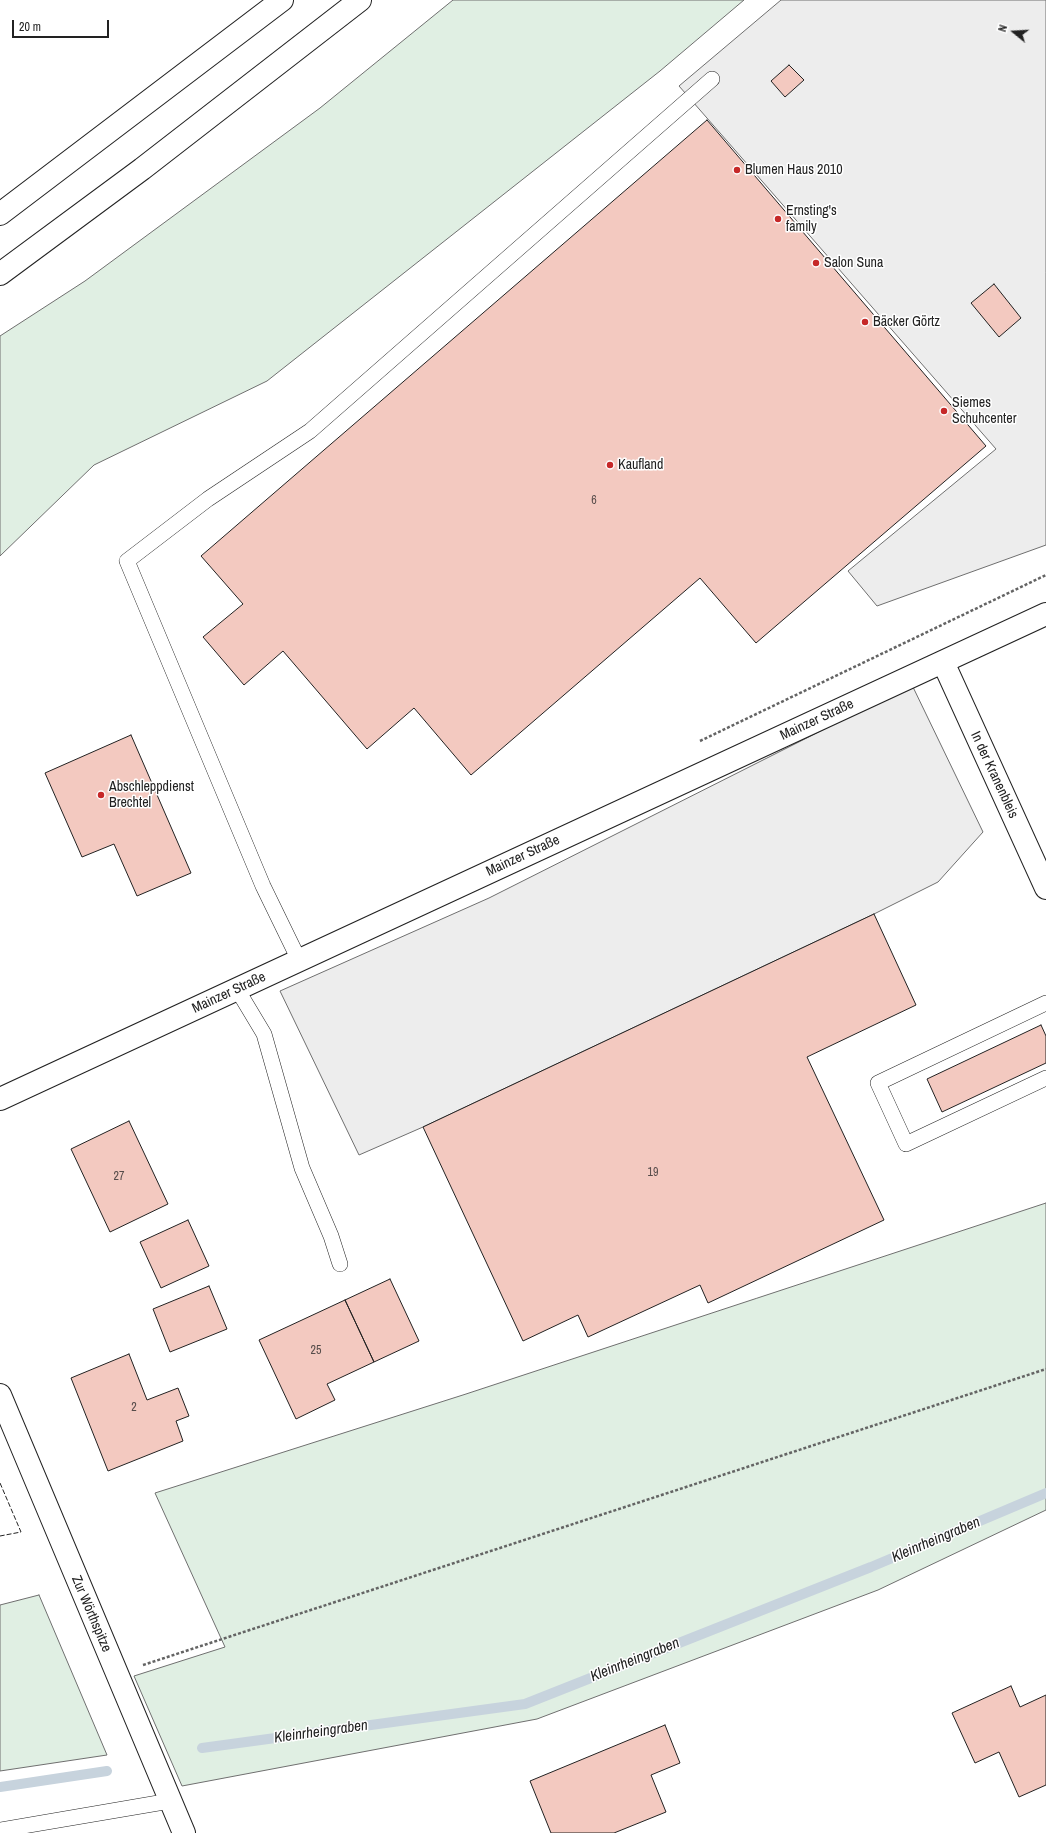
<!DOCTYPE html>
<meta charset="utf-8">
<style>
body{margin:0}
#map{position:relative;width:1046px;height:1833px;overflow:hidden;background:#fff;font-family:"Archivo Narrow",sans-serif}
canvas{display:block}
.north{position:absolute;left:994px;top:12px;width:40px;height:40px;-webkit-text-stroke:3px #fff;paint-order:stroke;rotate:288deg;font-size:11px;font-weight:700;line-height:16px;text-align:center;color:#222}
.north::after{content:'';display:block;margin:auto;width:14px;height:18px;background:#222;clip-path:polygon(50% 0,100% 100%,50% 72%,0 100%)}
.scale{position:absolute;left:12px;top:20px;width:97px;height:18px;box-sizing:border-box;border:2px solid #222;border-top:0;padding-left:5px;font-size:12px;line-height:14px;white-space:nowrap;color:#222;-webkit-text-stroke:3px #fff;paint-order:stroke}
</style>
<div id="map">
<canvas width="1046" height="1833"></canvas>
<div class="north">N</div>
<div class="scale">20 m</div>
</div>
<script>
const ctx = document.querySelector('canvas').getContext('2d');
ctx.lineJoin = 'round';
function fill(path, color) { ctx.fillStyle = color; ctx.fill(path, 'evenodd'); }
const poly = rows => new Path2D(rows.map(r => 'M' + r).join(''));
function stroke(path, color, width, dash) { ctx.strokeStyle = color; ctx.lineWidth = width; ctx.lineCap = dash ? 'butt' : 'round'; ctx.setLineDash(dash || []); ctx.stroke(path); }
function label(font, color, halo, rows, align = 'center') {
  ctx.font = font + ' "Archivo Narrow",sans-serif'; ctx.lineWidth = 3; ctx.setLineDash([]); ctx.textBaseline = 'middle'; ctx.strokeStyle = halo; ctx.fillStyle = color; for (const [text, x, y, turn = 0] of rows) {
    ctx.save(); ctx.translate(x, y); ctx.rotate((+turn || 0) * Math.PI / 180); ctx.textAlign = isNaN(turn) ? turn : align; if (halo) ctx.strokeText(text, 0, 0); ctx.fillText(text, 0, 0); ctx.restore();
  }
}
const green = poly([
 [453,0,744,0,660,71,267,381,94,465,0,556,0,336,85,281,320,108,453,0],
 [1046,1203,1046,1510,878,1590,537,1719,182,1786,134,1676,225,1647,155,1493,466,1394,1046,1203],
 [39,1595,107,1755,0,1771,0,1605,39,1595]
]);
const parking = poly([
 [781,0,1046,0,1046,545,877,606,848,571,996,449,679,86,781,0],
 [912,685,983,832,938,882,874,914,423,1127,359,1155,280,991,489,898,912,685]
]);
const stream = poly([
 [202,1748,525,1704,871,1567,1046,1493],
 [0,1787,107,1771]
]);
const building = poly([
 [789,65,804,80,785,97,771,81,789,65],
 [707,120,986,446,756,643,700,578,471,775,414,708,367,749,283,651,244,685,203,637,243,604,201,556,707,120],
 [994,284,1021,318,999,337,971,303,994,284],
 [131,735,191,873,137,896,114,844,82,857,45,773,131,735],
 [874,914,916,1005,807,1057,884,1220,708,1303,700,1285,588,1337,578,1315,523,1341,423,1127,874,914],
 [1041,1025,1046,1036,1046,1063,942,1112,927,1079,1041,1025],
 [129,1121,168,1204,110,1232,71,1149,129,1121],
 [188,1220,209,1266,161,1288,140,1242,188,1220],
 [390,1279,419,1341,374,1362,345,1300,390,1279],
 [209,1286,227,1329,170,1352,153,1309,209,1286],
 [345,1300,374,1362,327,1384,335,1400,296,1419,259,1340,345,1300],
 [129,1354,147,1400,178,1388,189,1416,176,1421,183,1441,108,1471,71,1378,129,1354],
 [1011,1686,1020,1707,1046,1695,1046,1785,1019,1797,999,1752,975,1763,952,1713,1011,1686],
 [665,1725,680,1763,651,1775,666,1812,614,1833,551,1833,530,1781,665,1725]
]);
const path = poly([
 [700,741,1046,575],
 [143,1665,1046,1369]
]);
const lane = poly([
 [299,960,263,886,127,561,208,499,310,431,712,79],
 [237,989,264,1034,302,1168,331,1236,340,1264],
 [1046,1003,878,1083,906,1144,1046,1078],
 [0,1830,170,1801]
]);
const street = poly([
 [943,662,1046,888],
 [0,1099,1046,614],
 [0,1395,184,1833]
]);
const highway = poly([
 [0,214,282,0],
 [0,274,142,169,360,0]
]);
const fence = poly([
 [0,1483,21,1532,0,1536]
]);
const markers = [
 [737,170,4,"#c62828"],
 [778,219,4,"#c62828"],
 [816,263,4,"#c62828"],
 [865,322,4,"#c62828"],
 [944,411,4,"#c62828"],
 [610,465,4,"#c62828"],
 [101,795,4,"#c62828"]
];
const numberNames = [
 ["6",594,501],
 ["19",653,1173],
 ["27",119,1177],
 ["25",316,1351],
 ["2",134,1408]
];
const poiNames = [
 ["Blumen Haus 2010",745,170],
 ["Ernsting's",786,211],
 ["family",786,227],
 ["Salon Suna",824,263],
 ["Bäcker Görtz",873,322],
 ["Siemes",952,403],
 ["Schuhcenter",952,419],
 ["Kaufland",618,465],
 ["Abschleppdienst",109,787],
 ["Brechtel",109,803]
];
const streetNames = [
 ["Mainzer Straße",817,720,-25],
 ["In der Kranenbleis",994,775,65],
 ["Mainzer Straße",523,856,-25],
 ["Mainzer Straße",229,993,-25],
 ["Zur Wörthspitze",91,1614,67]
];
const waterNames = [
 ["Kleinrheingraben",936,1540,-23],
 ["Kleinrheingraben",635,1660,-22],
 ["Kleinrheingraben",321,1732,-8]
];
fill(green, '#e0efe3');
stroke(green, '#6f6f6f', 1);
fill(parking, '#ededed');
stroke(parking, '#6f6f6f', 1);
stroke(stream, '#c7d3dd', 10);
fill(building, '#f3c9c0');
stroke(building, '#222', 1);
stroke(lane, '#222', 16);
stroke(street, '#222', 24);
stroke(highway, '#222', 24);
stroke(path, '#646464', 2.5, [3, 2]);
stroke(lane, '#fff', 15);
stroke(street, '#fff', 22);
stroke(highway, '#fff', 22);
stroke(fence, '#222', 1, [5, 2]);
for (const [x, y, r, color] of markers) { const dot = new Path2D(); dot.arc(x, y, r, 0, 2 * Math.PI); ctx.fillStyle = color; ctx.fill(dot); stroke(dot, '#fff', 1.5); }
label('12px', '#564c4a', null, numberNames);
label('14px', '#222', '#fff', poiNames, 'left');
label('14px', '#222', '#fff', streetNames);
label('italic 15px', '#222', '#fff', waterNames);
</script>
